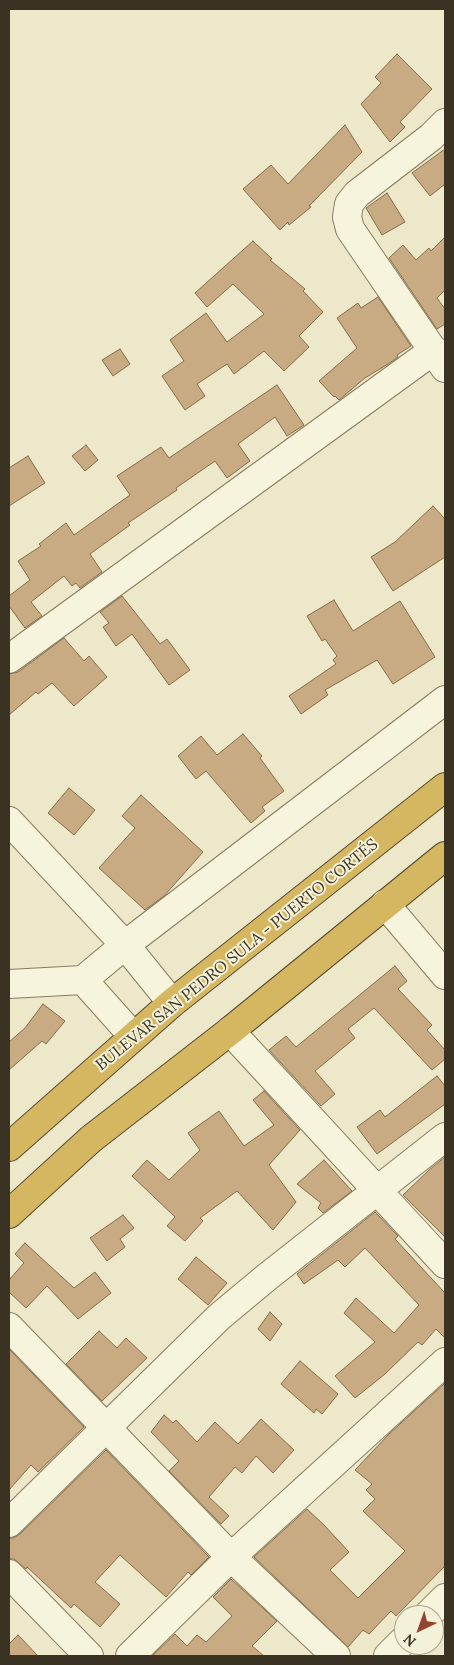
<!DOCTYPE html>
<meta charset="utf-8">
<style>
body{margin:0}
#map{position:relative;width:454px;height:1665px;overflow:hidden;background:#ede8ca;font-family:Lora,serif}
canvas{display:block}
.frame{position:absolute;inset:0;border:10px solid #3a3222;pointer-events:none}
.north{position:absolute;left:394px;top:1605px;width:50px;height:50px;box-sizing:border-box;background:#f4f1d9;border:1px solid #aaa590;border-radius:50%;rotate:222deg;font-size:14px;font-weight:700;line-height:20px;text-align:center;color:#3a3222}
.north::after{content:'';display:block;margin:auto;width:18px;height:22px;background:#944333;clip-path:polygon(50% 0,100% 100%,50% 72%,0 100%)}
</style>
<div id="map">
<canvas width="454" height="1665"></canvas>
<div class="frame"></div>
<div class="north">N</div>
</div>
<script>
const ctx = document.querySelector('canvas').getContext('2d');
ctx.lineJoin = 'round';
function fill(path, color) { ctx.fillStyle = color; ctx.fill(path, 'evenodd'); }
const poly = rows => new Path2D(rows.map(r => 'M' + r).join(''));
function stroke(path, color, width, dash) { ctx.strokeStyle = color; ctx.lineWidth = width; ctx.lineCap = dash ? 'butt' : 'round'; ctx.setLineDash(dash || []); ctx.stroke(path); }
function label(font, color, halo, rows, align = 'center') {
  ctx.font = font + ' Lora,serif'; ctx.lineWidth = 4; ctx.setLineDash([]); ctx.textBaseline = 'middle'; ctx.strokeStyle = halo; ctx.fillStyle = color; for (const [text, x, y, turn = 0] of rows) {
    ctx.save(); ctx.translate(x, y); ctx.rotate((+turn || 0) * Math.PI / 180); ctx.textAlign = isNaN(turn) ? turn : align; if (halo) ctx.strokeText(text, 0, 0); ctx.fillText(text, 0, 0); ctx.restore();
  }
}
const building = poly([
 [397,54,432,89,400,122,405,127,390,142,361,104,381,83,375,77,397,54],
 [345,125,362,152,309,206,311,207,289,225,288,222,280,230,243,189,271,165,288,184,345,125],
 [445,149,445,184,430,196,412,173,445,149],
 [387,193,405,222,382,235,366,208,387,193],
 [445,237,445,290,437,298,445,309,445,324,437,329,389,258,403,245,416,260,429,248,431,251,445,237],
 [253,241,272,259,270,260,305,289,303,291,323,312,299,336,309,347,284,371,264,351,234,374,227,364,197,384,205,396,185,410,162,376,184,361,170,340,206,313,227,342,264,314,233,284,207,307,195,293,253,241],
 [378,297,411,346,397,355,398,357,388,364,365,378,339,400,335,396,334,397,319,381,357,348,337,318,358,303,361,308,378,297],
 [120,349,130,364,113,376,102,360,120,349],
 [277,385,304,425,287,436,275,417,238,444,250,461,227,478,215,461,176,488,177,490,128,523,130,525,90,554,102,572,80,588,76,583,72,586,64,576,31,602,42,616,25,628,9,606,9,596,30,580,18,561,41,546,39,544,66,523,74,535,130,495,117,476,161,447,169,458,277,385],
 [86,445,98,460,85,471,72,456,86,445],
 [28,456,45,483,9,506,9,468,28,456],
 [433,506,445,519,445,557,393,591,371,557,395,542,433,506],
 [122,596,160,644,167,639,190,670,169,685,132,634,116,646,103,627,109,623,100,612,122,596],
 [334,600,353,631,400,601,435,657,393,684,377,660,325,690,328,695,301,714,289,696,336,664,333,660,337,656,325,639,322,641,307,616,334,600],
 [64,638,84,661,89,656,107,677,74,706,52,683,38,694,36,692,9,715,9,674,18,672,64,638],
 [243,734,262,756,260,758,284,791,262,807,265,811,251,823,206,771,196,779,178,756,201,736,217,755,243,734],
 [69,788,95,810,74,835,48,813,69,788],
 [141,795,203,852,164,896,145,910,99,868,135,828,122,816,141,795],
 [395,966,407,981,398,989,432,1025,427,1030,445,1050,445,1059,432,1070,374,1008,348,1029,355,1038,315,1071,335,1094,321,1106,269,1050,286,1036,296,1047,395,966],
 [43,1004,65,1021,46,1044,42,1041,9,1070,9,1042,25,1028,43,1004],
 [437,1076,445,1086,445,1104,377,1154,357,1127,380,1110,385,1117,437,1076],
 [264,1091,300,1130,269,1165,296,1202,273,1230,237,1191,200,1218,203,1221,185,1241,167,1226,175,1217,132,1176,147,1160,169,1180,200,1150,188,1133,219,1111,244,1146,274,1125,253,1100,264,1091],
 [445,1157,445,1237,403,1195,429,1170,445,1157],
 [324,1160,352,1191,323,1213,318,1208,321,1203,297,1184,324,1160],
 [375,1212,398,1236,395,1239,445,1293,445,1338,436,1329,422,1345,418,1342,385,1374,355,1398,335,1376,375,1342,344,1313,356,1298,394,1333,419,1305,365,1248,345,1267,338,1260,304,1284,297,1274,375,1212],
 [123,1215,134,1228,120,1239,125,1247,107,1261,90,1238,123,1215],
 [25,1243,74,1288,95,1272,111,1293,78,1319,47,1286,26,1308,9,1292,9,1280,24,1263,15,1254,25,1243],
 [196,1257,227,1283,208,1305,178,1279,196,1257],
 [270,1312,282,1324,270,1341,258,1329,270,1312],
 [99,1331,117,1348,126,1338,147,1358,102,1401,66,1364,99,1331],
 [9,1349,84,1427,38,1472,31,1465,9,1490,9,1349],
 [300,1361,338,1394,322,1414,316,1409,314,1413,281,1384,300,1361],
 [445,1383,445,1566,396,1616,391,1611,369,1634,363,1630,348,1647,254,1557,307,1509,324,1525,349,1552,330,1570,358,1598,405,1551,363,1511,375,1499,366,1490,372,1484,355,1470,389,1434,445,1383],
 [164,1415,173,1423,176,1420,197,1442,215,1422,238,1444,261,1419,294,1450,273,1473,256,1456,242,1473,235,1467,209,1497,229,1516,221,1524,169,1471,179,1461,151,1432,164,1415],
 [106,1450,209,1557,191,1575,188,1572,166,1597,120,1555,95,1582,120,1604,100,1627,74,1604,71,1608,27,1567,26,1569,14,1559,9,1559,9,1538,13,1538,20,1534,106,1450],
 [231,1579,277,1621,252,1646,264,1656,152,1656,175,1634,187,1646,197,1635,206,1642,232,1616,213,1597,231,1579],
 [18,1635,38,1656,9,1656,9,1644,18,1635]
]);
const minor = poly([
 [445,123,431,137,357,194,349,204,347,217,350,229,445,368],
 [9,659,434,350],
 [9,821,125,945,172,1003],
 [385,904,445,975],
 [83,980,125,945,445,700],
 [9,984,83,980,133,1036],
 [230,1031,445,1264],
 [9,1327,231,1557,336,1656],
 [9,1523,219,1317,267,1277,445,1137],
 [9,1574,89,1656],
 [428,1615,445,1598],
 [130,1656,231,1557,445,1362],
 [388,1656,404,1640]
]);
const highway = poly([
 [9,1147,172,1003,445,787],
 [9,1214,91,1139,230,1031,445,856]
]);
const streetNames = [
 ["BULEVAR SAN PEDRO SULA - PUERTO CORTÉS",237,955,-39]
];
fill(building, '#c8ab82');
stroke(building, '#866b46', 1);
stroke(minor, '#887c5f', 30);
stroke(highway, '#574a33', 30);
stroke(minor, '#f7f4dd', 28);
stroke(highway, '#d5b661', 28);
label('16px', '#3a3222', '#f4f1d9', streetNames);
</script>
